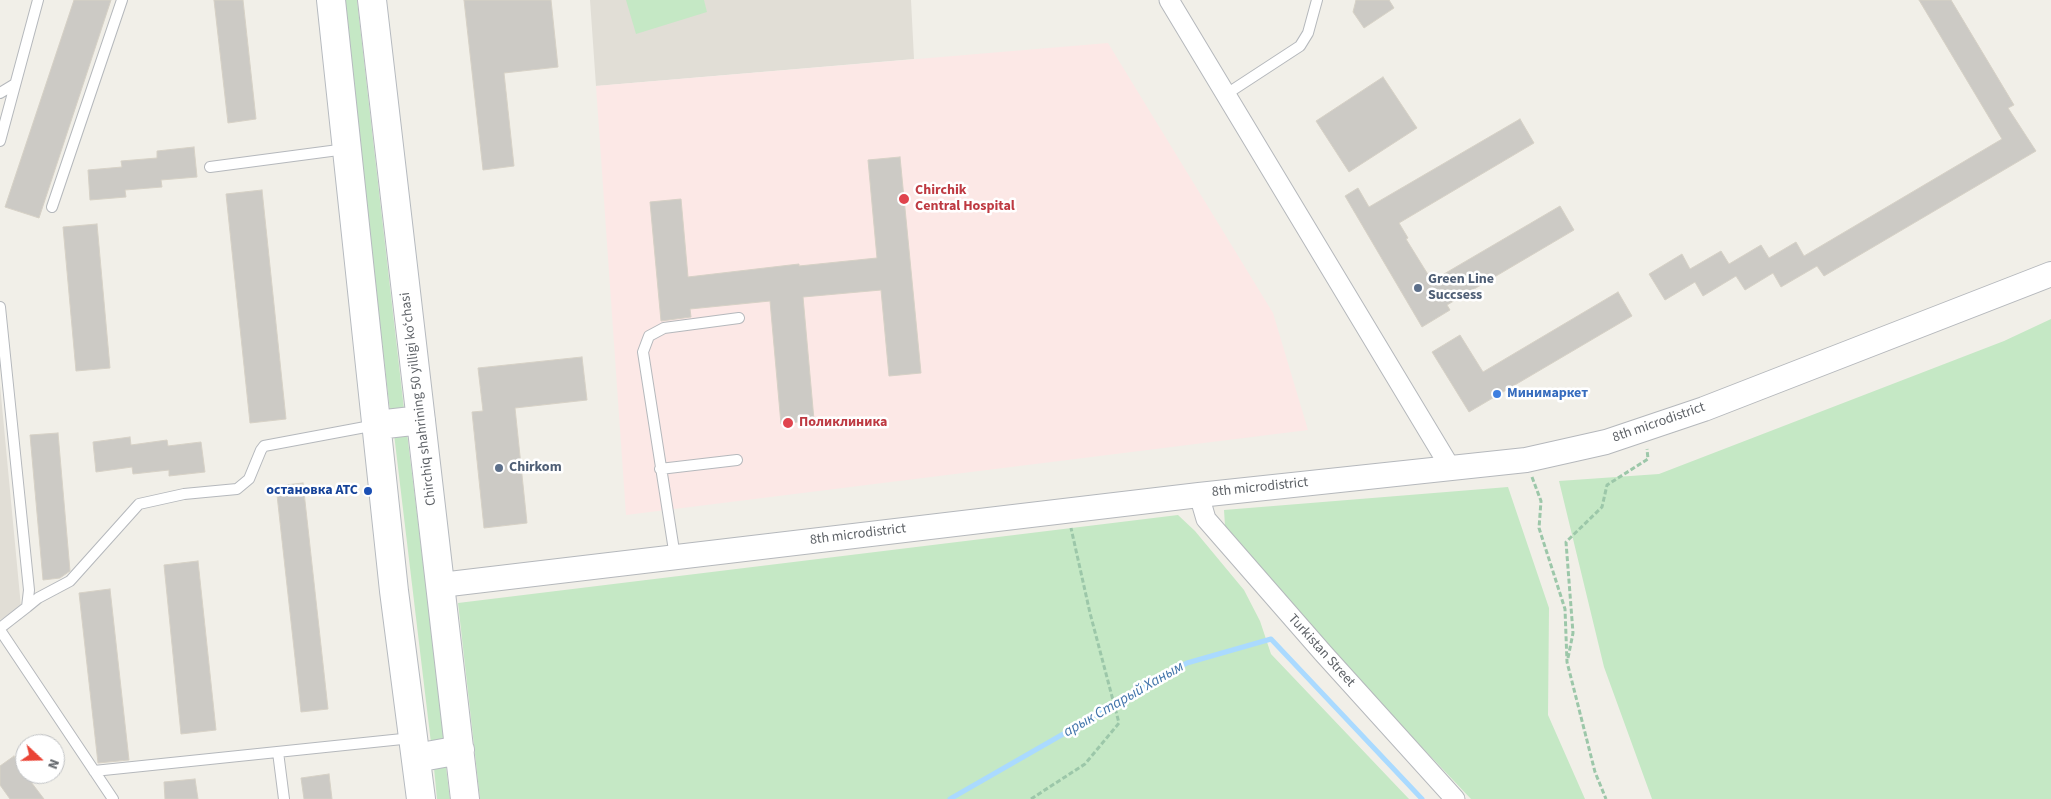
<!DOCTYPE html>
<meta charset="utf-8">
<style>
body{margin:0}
#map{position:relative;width:2051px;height:799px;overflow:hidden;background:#f1efe8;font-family:"Source Sans 3",sans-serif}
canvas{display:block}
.north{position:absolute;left:15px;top:734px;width:50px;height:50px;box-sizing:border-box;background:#fff;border:1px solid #bfc1c3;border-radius:50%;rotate:111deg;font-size:14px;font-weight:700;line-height:20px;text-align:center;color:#5f6368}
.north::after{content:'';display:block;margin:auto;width:18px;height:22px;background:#ea4335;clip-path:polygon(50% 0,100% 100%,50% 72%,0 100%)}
</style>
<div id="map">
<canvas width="2051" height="799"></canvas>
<div class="north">N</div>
</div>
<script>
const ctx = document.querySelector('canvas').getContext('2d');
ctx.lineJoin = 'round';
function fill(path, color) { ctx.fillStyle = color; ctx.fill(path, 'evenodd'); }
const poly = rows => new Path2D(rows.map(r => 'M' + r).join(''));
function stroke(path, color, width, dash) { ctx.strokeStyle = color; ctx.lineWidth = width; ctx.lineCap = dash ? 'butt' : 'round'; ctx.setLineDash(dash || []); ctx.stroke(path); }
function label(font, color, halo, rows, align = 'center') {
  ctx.font = font + ' "Source Sans 3",sans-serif'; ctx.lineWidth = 5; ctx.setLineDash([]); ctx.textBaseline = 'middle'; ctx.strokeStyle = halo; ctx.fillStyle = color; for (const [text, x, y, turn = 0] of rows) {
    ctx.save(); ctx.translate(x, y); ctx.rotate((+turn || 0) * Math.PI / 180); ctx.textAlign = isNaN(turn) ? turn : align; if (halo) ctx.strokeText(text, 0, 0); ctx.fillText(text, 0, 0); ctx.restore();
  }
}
const education = poly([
 [590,0,911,0,914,59,596,86],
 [0,385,21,607,0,620]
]);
const medical = poly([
 [1108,43,1273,313,1308,430,626,515,596,86]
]);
const green = poly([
 [342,0,357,0,404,409,390,411],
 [626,0,704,0,707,12,636,34],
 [2051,319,2051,799,1652,799,1604,667,1559,481,1659,474,2004,341],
 [407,433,445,741,431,743,394,434],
 [1508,487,1549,608,1548,715,1585,799,1471,799,1362,684,1225,526,1224,510],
 [1178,515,1195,531,1244,590,1260,621,1271,654,1409,799,480,799,458,603],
 [446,767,450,799,437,799,434,768]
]);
const stream = poly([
 [950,799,1187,663,1271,639,1422,799]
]);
const building = poly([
 [74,0,111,0,39,218,5,207,74,0],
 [214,0,243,0,256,119,228,123,214,0],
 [464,0,551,0,558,67,504,73,514,166,483,170,464,0],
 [1356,0,1389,0,1394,8,1364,28,1353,12,1356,0],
 [1919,0,1951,0,2014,105,2008,108,2036,151,1824,276,1817,266,1781,287,1773,273,1745,290,1736,276,1703,296,1695,282,1665,300,1649,274,1682,254,1690,269,1721,251,1729,264,1761,245,1769,258,1796,242,1804,256,2002,139,1919,0],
 [1383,77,1417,128,1349,172,1316,121,1383,77],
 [1520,119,1534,143,1399,223,1408,238,1406,239,1432,281,1560,206,1574,230,1447,305,1450,310,1422,327,1345,196,1358,188,1369,207,1520,119],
 [194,147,197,177,161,180,162,187,125,190,126,197,90,200,88,170,122,167,121,161,157,158,157,151,194,147],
 [900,157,921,373,889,376,881,290,803,297,814,420,781,424,770,301,690,309,691,317,661,321,650,202,681,199,688,277,799,264,799,266,877,258,868,160,900,157],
 [262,190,286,419,250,423,226,194,262,190],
 [97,224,110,368,76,371,63,227,97,224],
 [1618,292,1632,316,1469,412,1432,352,1460,335,1483,372,1618,292],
 [582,357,587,400,515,408,527,523,484,528,472,412,483,411,478,368,582,357],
 [58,433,70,571,60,578,43,580,30,435,58,433],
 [130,437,131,445,167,440,168,446,201,442,205,472,169,476,169,470,133,474,132,467,96,472,93,442,130,437],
 [303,483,328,709,301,712,276,486,303,483],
 [198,561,216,730,181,734,164,565,198,561],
 [110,589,129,760,98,763,79,593,110,589],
 [14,756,25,774,44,799,10,799,0,785,0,766,14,756],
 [329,774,332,799,304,799,301,778,329,774],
 [195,779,198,799,165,799,164,782,195,779]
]);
const path = poly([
 [1532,477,1541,501,1539,528,1565,609,1567,662,1595,772,1606,799],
 [1568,658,1573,633,1566,542,1602,507,1607,485,1648,459,1647,449],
 [1031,799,1085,764,1119,723,1090,613,1071,528]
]);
const service = poly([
 [0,93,15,84],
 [1225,95,1300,46,1308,33,1317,0],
 [0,141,38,0],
 [210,167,346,149],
 [52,207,122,0],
 [0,307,29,590,27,607,0,628],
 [660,469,737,460],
 [675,557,643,352,649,336,664,328,739,318],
 [27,607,38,598,70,581,139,504,184,494,237,489,249,479,261,450,264,446,376,425],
 [0,630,113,799],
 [278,752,284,799],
 [94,771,412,738]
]);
const minor = poly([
 [1169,0,1450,467],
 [1199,495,1206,519,1323,653,1455,799]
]);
const tertiary = poly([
 [441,585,1199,495,1526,460,1606,442,1704,409,2051,274]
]);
const secondary = poly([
 [331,0,394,591,421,799],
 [372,0,465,799],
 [377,425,421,420],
 [416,758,460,750]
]);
const markers = [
 [904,199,6,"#e0444e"],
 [1418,288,5,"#5c6f8a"],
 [1497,394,5,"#3f7fe0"],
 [788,423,6,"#e0444e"],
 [499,468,5,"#5c6f8a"],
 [368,491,5,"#1a4fb4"]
];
const healthNames = [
 ["Chirchik",915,191],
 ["Central Hospital",915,207],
 ["Поликлиника",799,423]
];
const serviceNames = [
 ["Green Line",1428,280],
 ["Succsess",1428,296],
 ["Chirkom",509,468]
];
const shopNames = [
 ["Минимаркет",1507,394]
];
const streetNames = [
 ["Chirchiq shahrining 50 yilligi koʻchasi",419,399,-97],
 ["8th microdistrict",1659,423,-19],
 ["8th microdistrict",1260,488,-6],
 ["8th microdistrict",858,535,-7],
 ["Turkistan Street",1321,651,48]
];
const transitNames = [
 ["остановка АТС",358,491]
];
const waterNames = [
 ["арык Старый Ханым",1124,700,-30]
];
fill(education, '#e1ded6');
fill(medical, '#fce8e6');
fill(green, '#c5e8c5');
stroke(stream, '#aadaff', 5);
fill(building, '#cccac5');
stroke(building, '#d6d1c6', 1);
stroke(service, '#b5b8bc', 12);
stroke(minor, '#b5b8bc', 21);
stroke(tertiary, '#b5b8bc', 26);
stroke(secondary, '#b6babf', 30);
stroke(path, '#9cc7a9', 3, [5, 2.5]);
stroke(service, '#fff', 10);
stroke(minor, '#fff', 19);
stroke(tertiary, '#fff', 24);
stroke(secondary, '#fff', 28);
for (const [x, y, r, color] of markers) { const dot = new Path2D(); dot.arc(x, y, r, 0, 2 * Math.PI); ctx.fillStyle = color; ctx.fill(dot); stroke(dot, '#fff', 2); }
label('bold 14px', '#be3a42', '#fff', healthNames, 'left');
label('bold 14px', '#4e5e75', '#fff', serviceNames, 'left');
label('bold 14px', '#366cbe', '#fff', shopNames, 'left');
label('14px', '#5f6368', '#fff', streetNames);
label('bold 14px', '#164399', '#fff', transitNames, 'right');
label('italic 15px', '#4174aa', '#fff', waterNames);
</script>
